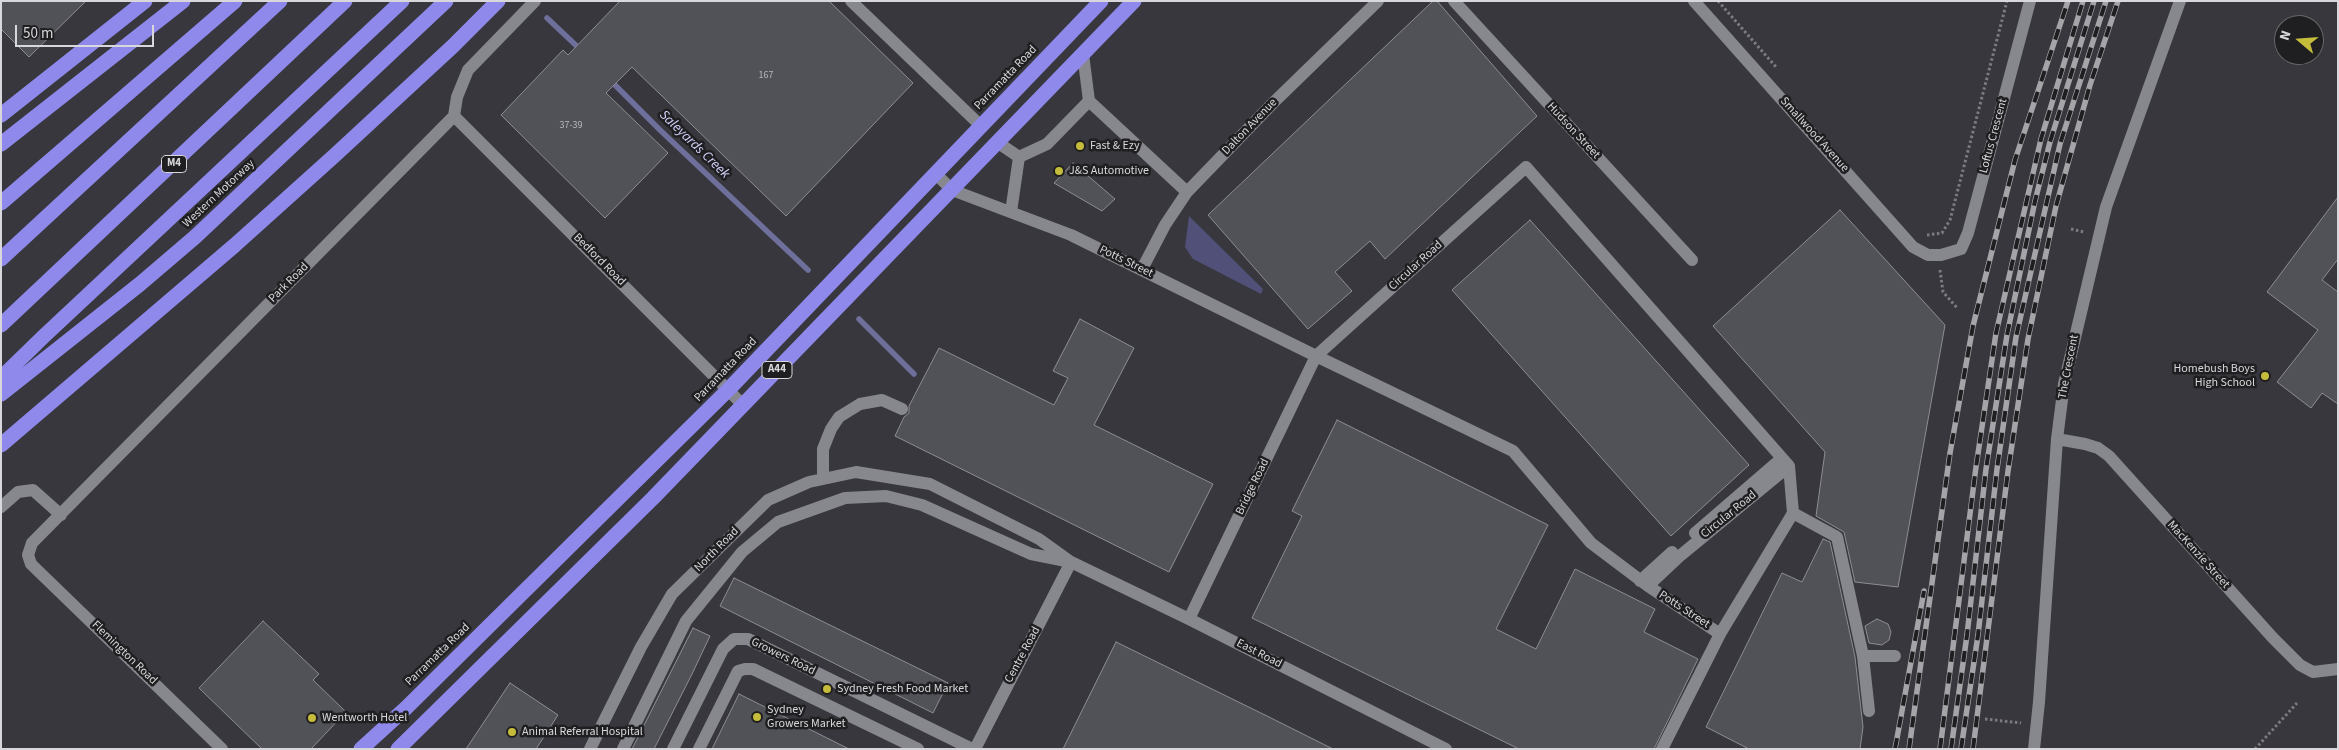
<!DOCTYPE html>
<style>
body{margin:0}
#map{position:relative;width:2339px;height:750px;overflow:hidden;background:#37373d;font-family:"Source Sans 3",sans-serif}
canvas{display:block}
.frame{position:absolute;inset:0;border:2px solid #d8d8dc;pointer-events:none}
.north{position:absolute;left:2274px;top:15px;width:50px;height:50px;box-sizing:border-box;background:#1f1f21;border:1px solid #69696c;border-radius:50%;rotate:288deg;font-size:14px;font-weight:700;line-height:20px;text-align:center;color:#d8d8dc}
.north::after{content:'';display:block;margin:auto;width:18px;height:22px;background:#c6bc3c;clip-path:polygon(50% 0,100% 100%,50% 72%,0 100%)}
.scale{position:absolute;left:15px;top:25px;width:139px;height:22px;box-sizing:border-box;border:2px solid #d8d8dc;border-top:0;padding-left:6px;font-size:15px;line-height:18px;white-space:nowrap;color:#d8d8dc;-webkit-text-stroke:4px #1f1f21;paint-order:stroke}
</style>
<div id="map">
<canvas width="2339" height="750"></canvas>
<div class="frame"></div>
<div class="north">N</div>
<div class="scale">50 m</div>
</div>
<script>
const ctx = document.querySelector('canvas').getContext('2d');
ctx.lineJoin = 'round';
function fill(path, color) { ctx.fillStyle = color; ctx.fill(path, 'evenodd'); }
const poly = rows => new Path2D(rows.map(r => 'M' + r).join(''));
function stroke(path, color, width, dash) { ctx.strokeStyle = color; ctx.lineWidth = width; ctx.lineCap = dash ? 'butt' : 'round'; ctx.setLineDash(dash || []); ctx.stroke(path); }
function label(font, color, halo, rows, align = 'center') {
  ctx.font = font + ' "Source Sans 3",sans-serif'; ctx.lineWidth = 5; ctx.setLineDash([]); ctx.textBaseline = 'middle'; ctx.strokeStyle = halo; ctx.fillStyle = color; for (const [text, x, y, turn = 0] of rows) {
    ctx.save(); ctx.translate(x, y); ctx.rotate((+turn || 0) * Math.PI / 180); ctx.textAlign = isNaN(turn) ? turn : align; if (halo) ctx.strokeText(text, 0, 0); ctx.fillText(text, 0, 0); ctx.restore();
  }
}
const green = poly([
 [1189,216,1263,289,1261,294,1193,259,1185,247]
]);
const stream = poly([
 [547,18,582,51],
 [609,79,661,131,808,270],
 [859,319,914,374]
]);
const building = poly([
 [1,1,86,1,29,57,1,29,1,1],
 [620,1,829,1,913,83,786,216,632,67,606,93,668,153,605,218,501,115,563,50,568,55,620,1],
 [1433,1,1437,1,1537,116,1385,259,1370,241,1335,272,1352,291,1308,329,1208,215,1433,1],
 [1073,163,1115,199,1102,211,1054,183,1073,163],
 [2338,197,2338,259,2322,280,2338,292,2338,404,2322,393,2311,408,2277,382,2318,330,2267,292,2338,197],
 [1840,210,1945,325,1898,587,1855,582,1844,532,1816,516,1825,452,1713,326,1840,210],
 [1530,220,1749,465,1671,536,1452,290,1530,220],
 [1080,319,1134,348,1094,425,1213,484,1169,572,895,436,904,417,909,413,909,406,939,348,1054,405,1068,378,1053,371,1080,319],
 [1337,420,1548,525,1496,629,1536,649,1575,569,1655,609,1644,632,1698,659,1654,749,1519,749,1252,618,1302,516,1292,511,1337,420],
 [1823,539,1830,542,1855,657,1863,727,1860,749,1749,749,1706,727,1782,573,1802,582,1823,539],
 [734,578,948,683,933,713,720,606,734,578],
 [1877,619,1888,624,1891,632,1889,640,1882,645,1869,643,1865,626,1877,619],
 [263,621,319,674,313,680,346,712,311,749,262,749,199,688,263,621],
 [693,628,710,636,692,674,654,749,632,749,693,628],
 [1116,642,1267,716,1333,749,1063,749,1116,642],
 [510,683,558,715,536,749,466,749,510,683],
 [739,694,849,749,712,749,739,694]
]);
const path = poly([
 [1718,1,1776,67],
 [2071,229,2084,232],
 [1927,235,1942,233,1950,220,2007,1],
 [1940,270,1943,292,1958,309],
 [1985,719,2021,723],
 [2255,749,2297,703]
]);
const minor = poly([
 [851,1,981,126],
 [1454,1,1692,260],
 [1694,1,1913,247,1928,255,1941,255,1961,249,1968,233,2030,1],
 [1089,101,1187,192],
 [454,116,743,405],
 [997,142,1019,157,1047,144,1089,101,1083,54],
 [935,173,952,190,1071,235,1316,356,1189,619],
 [1011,212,1019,157],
 [1142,269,1165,225,1187,192,1274,102,1378,1],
 [2057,439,2085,444,2098,448,2109,456,2273,638,2300,665,2313,672,2338,669],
 [1789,466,1793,513,1837,537,1863,656,1869,711],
 [823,479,823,449,831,429,839,417,860,404,882,400,902,409],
 [1,507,18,492,33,490,61,515],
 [1695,533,1782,458],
 [1640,581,1672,552],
 [1648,586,1681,555,1789,466,1526,167,1316,356,1513,451,1591,543,1648,586,1720,634],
 [1863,656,1895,656],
 [222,749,31,564,28,555,32,543,454,116,457,97,468,70,535,1],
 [590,749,641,647,672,594,768,500,809,482,856,472,930,484,1039,539,1071,562,1189,619,1446,749],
 [623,749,686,621,742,552,778,522,845,498,886,496,922,505,1031,554,1066,561],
 [673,749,723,649,734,639,748,639,972,749],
 [699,749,738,671,745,669,753,669,918,749],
 [975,749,1071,562],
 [1662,749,1720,634,1793,513],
 [2034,749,2039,702,2057,439,2064,384,2106,207,2180,1]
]);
const highway = poly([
 [1,115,145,1],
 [1,144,183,1],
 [1,203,235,1],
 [1,259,280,1],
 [1,325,345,1],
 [1,378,43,337,402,1],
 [1,394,140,284,195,237,446,1],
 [1,445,235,245,334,156,453,46,498,1],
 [361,749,406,708,728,390,1101,1],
 [398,749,653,498,1134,1]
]);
const rail = poly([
 [1895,749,1924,591],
 [1909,749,1950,453,1973,326,2015,160,2068,1],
 [1940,749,1976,467,1996,333,2041,139,2083,1],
 [1951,749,1967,635,1986,469,2007,335,2035,201,2050,142,2094,1],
 [1961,749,1978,635,1997,469,2016,337,2060,144,2106,1],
 [1973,749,2008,471,2028,339,2056,206,2090,85,2118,1]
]);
const markers = [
 [1080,146,5,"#c6bc3c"],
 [1059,171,5,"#c6bc3c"],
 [2265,376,5,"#c6bc3c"],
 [827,689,5,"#c6bc3c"],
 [757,717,5,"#c6bc3c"],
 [312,718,5,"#c6bc3c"],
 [512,732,5,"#c6bc3c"]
];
const numberNames = [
 ["167",766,76],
 ["37-39",571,126]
];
const shields = [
 [174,164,25],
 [777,370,30]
];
const shieldNames = [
 ["M4",174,164],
 ["A44",777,370]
];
const streetNames = [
 ["Parramatta Road",1006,78,-46],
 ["Dalton Avenue",1250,127,-46],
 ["Hudson Street",1573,131,47],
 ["Smallwood Avenue",1814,135,48],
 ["Loftus Crescent",1994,136,-75],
 ["Western Motorway",219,194,-43],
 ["Bedford Road",599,260,45],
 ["Potts Street",1126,262,26],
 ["Circular Road",1416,266,-42],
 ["Park Road",289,283,-45],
 ["The Crescent",2069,367,-79],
 ["Parramatta Road",726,370,-46],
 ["Bridge Road",1253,487,-64],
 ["Circular Road",1729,515,-39],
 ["North Road",717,550,-45],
 ["MacKenzie Street",2198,555,48],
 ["Potts Street",1684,610,33],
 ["Flemington Road",124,653,44],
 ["East Road",1259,654,27],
 ["Parramatta Road",438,655,-44],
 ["Centre Road",1023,655,-62],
 ["Growers Road",783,657,26]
];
const poiNames = [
 ["Fast & Ezy",1090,146],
 ["J&S Automotive",1069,171],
 ["Homebush Boys",2255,369,"right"],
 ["High School",2255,383,"right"],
 ["Sydney Fresh Food Market",837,689],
 ["Sydney",767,710],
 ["Growers Market",767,724],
 ["Wentworth Hotel",322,718],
 ["Animal Referral Hospital",522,732]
];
const waterNames = [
 ["Saleyards Creek",694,145,44]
];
fill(green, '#515078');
stroke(stream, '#6f6f9b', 5.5);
fill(building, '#515258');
stroke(building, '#8d8d94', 1);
stroke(path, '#7b7b80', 3, [2.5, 2.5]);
stroke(minor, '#87878e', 12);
stroke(highway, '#8f89ec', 15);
stroke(rail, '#a5a5a9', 5.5);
stroke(rail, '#1f1f21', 4, [11]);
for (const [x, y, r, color] of markers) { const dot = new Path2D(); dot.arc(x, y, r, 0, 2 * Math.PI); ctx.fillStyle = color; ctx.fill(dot); stroke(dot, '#1f1f21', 2); }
label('10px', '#b6b6bb', null, numberNames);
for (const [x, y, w] of shields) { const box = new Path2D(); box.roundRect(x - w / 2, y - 8.5, w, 17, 4); ctx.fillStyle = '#1f1f21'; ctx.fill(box); stroke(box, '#d8d8dc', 1); }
label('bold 11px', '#d8d8dc', null, shieldNames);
label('12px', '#d8d8dc', '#1f1f21', streetNames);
label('12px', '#d8d8dc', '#1f1f21', poiNames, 'left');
label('italic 14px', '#d3d4ff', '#1f1f21', waterNames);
</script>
